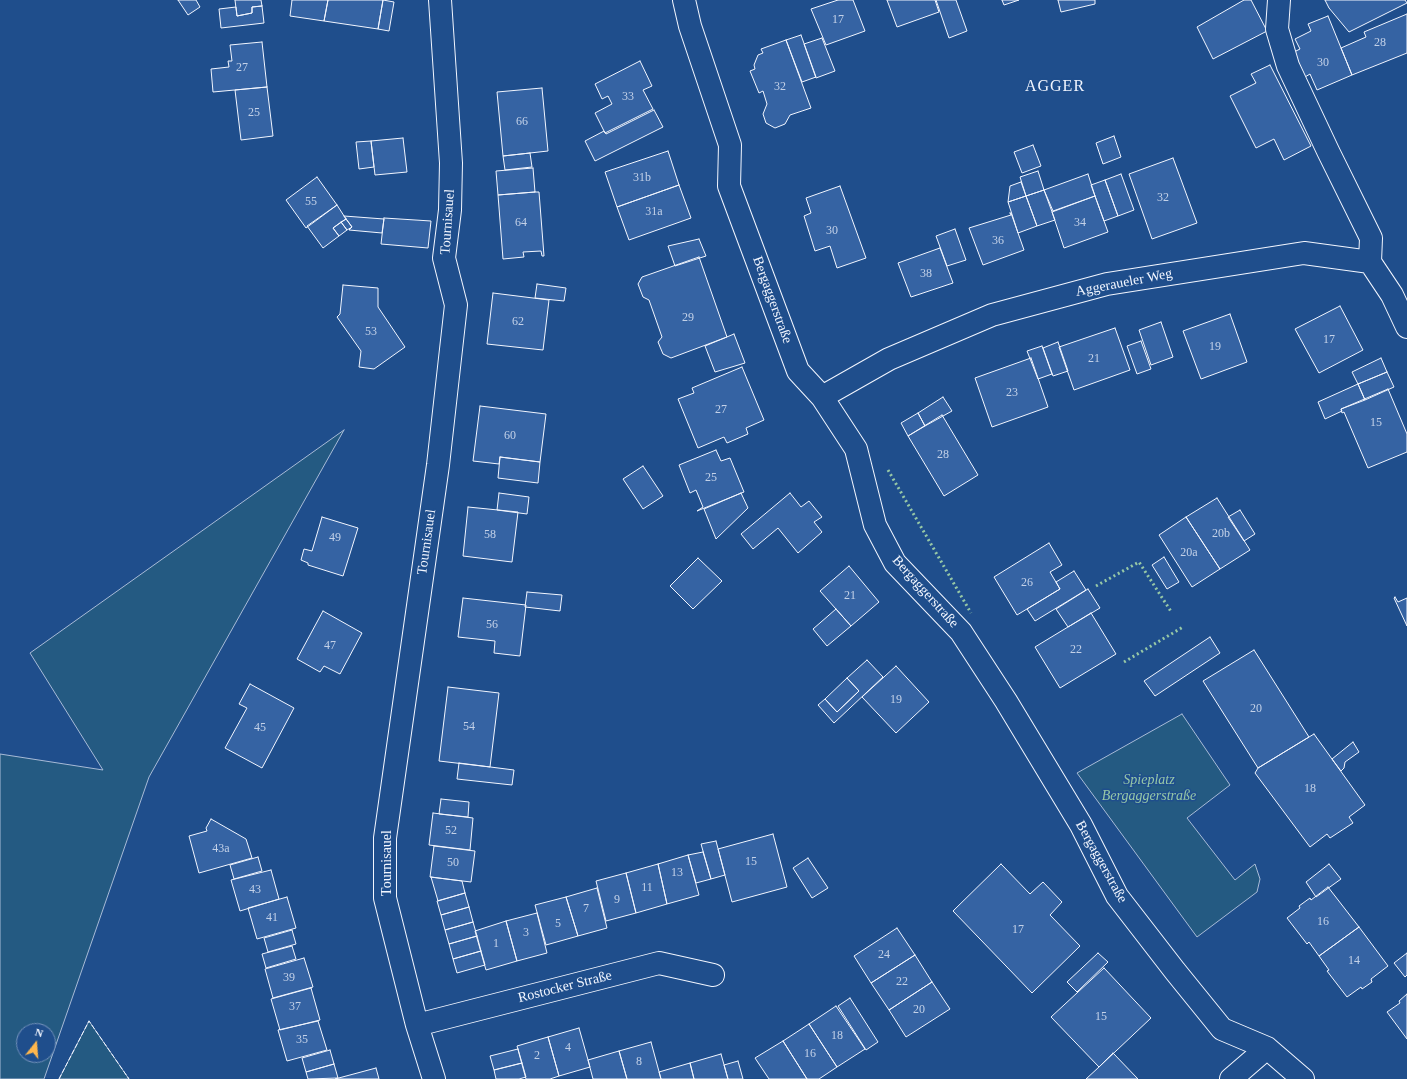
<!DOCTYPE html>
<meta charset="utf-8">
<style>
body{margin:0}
#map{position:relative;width:1407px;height:1079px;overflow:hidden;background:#1f4e8c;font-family:Georgia,serif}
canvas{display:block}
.north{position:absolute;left:16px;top:1023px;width:40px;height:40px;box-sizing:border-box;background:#1f4e8c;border:1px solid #7391ba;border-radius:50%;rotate:17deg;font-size:11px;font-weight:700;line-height:16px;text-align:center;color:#f2f6ff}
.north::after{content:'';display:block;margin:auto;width:14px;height:18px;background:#ffb74d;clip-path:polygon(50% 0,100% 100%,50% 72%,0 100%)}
</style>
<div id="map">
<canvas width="1407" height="1079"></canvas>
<div class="north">N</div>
</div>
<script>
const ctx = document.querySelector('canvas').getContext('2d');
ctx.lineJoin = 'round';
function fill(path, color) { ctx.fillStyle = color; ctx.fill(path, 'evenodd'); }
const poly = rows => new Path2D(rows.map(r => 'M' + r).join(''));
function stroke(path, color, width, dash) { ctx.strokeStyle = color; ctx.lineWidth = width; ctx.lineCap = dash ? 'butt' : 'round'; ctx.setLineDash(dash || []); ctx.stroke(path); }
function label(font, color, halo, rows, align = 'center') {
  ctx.font = font + ' Georgia,serif'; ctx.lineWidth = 3; ctx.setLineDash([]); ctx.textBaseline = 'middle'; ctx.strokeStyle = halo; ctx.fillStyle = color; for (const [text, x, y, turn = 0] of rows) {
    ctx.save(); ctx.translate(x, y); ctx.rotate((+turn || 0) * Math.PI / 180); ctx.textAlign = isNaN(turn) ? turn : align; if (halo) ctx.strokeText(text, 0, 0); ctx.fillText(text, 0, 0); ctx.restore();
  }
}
const green = poly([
 [344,430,149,777,44,1079,0,1079,0,754,103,770,30,653,344,430],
 [24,1031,48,1031,48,1055,24,1055,24,1031],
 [1182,714,1230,785,1187,818,1235,880,1255,864,1260,879,1257,892,1197,937,1077,773,1182,714],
 [89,1021,129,1079,59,1079,89,1021]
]);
const building = poly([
 [178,0,196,0,200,7,188,15,178,0],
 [235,0,261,0,262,6,252,7,252,13,237,16,235,0],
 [292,0,328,0,324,21,290,16,292,0],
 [328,0,383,0,378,29,324,21,328,0],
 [383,0,394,2,389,31,378,29,383,0],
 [838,0,853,0,865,31,826,45,811,9,838,0],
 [887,0,935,0,939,12,897,27,887,0],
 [936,0,956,0,967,31,949,38,936,0],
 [1002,0,1019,0,1004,5,1002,0],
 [1058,0,1095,0,1095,4,1061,12,1058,0],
 [1244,0,1251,0,1267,31,1213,59,1197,27,1244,0],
 [1325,0,1405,0,1407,3,1349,32,1329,8,1325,0],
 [262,6,264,23,221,28,219,9,236,7,237,16,252,13,252,7,262,6],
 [1407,14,1407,53,1352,75,1341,48,1366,37,1364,32,1407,14],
 [1328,16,1352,75,1317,90,1310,74,1305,77,1294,52,1300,49,1295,39,1311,31,1308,24,1328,16],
 [801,35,816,77,802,82,786,40,801,35],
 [822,38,835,71,816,78,804,44,822,38],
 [786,40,811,108,790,115,785,124,775,128,766,123,763,114,767,104,763,91,759,93,750,71,755,69,754,65,758,55,763,53,761,49,786,40],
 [262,42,267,87,213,92,211,69,229,67,228,61,232,61,230,45,262,42],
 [640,61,652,86,643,90,653,109,605,133,595,113,612,104,608,96,602,99,595,84,640,61],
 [1270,65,1311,146,1284,160,1274,139,1256,148,1230,96,1256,83,1251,74,1270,65],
 [267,87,273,136,241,140,235,90,267,87],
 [542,88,548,151,503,156,497,92,542,88],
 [654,110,663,127,595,161,585,141,604,131,606,134,654,110],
 [1114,136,1121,157,1103,164,1096,143,1114,136],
 [403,138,407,172,375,175,371,141,403,138],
 [371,141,374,167,359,169,356,142,371,141],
 [1033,145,1041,166,1022,173,1014,152,1033,145],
 [668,151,679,185,617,207,605,172,668,151],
 [530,153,532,167,505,170,503,156,530,153],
 [1173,158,1197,223,1152,239,1129,174,1173,158],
 [533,168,535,192,498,195,496,171,533,168],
 [1038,171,1044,190,1026,196,1020,177,1038,171],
 [1088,174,1095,196,1053,211,1044,190,1088,174],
 [1121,174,1134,210,1118,216,1105,180,1121,174],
 [317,177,337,205,306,228,286,200,317,177],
 [1105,180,1118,216,1104,221,1091,185,1105,180],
 [1021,182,1026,196,1008,202,1010,186,1021,182],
 [679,185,691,218,629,240,617,207,679,185],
 [840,186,866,258,837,268,830,246,815,251,804,216,811,213,806,198,840,186],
 [1044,190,1055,220,1037,226,1026,196,1044,190],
 [535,192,539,192,544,256,542,256,541,251,523,252,524,257,503,259,498,195,535,192],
 [1026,196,1037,226,1018,233,1008,202,1026,196],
 [1095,196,1108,232,1064,248,1052,212,1095,196],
 [337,205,346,219,333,228,339,236,323,248,307,226,337,205],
 [1010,213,1011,213,1024,250,983,265,969,228,1011,215,1010,213],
 [344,216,384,219,382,233,349,230,352,227,344,216],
 [384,218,431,221,428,248,381,244,384,218],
 [346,219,352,227,347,230,341,222,346,219],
 [341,222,347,230,339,236,333,228,341,222],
 [955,229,966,260,947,266,936,236,955,229],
 [699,239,706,256,675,266,668,246,699,239],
 [940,248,953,283,911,297,898,263,940,248],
 [699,257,727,337,671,358,663,354,658,342,662,337,649,300,643,297,638,284,642,277,699,257],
 [537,284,566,288,564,301,535,298,537,284],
 [343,285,378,288,378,307,405,347,374,369,359,367,361,351,337,317,340,314,343,285],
 [493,293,549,300,543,350,487,344,493,293],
 [1340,306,1363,350,1319,373,1295,329,1340,306],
 [1230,314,1247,362,1201,379,1183,331,1230,314],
 [1161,322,1173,357,1151,365,1139,330,1161,322],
 [1115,328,1130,370,1074,390,1059,347,1115,328],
 [734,334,745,363,715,372,705,346,734,334],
 [1141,341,1151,369,1137,374,1127,346,1141,341],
 [1058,342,1068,371,1053,376,1043,348,1058,342],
 [1042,346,1052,374,1038,379,1027,351,1042,346],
 [1031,358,1048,407,992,427,975,378,1031,358],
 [1381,358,1387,372,1358,384,1352,372,1381,358],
 [742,367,764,420,746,428,748,434,727,443,724,437,698,448,678,399,694,393,692,388,742,367],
 [1387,372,1394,387,1365,400,1358,384,1387,372],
 [1358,384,1365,400,1341,409,1342,411,1325,419,1318,402,1358,384],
 [1388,389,1407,434,1407,452,1368,468,1344,412,1342,413,1341,409,1388,389],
 [943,397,952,411,925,426,918,413,943,397],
 [480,406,546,414,540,462,500,457,499,464,473,461,480,406],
 [918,413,925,426,908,436,901,423,918,413],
 [942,415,978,475,944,496,908,436,942,415],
 [716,450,721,461,730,458,744,492,697,511,703,507,696,490,690,493,679,465,716,450],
 [500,457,540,462,538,483,498,478,500,457],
 [643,466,663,496,643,509,623,479,643,466],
 [499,493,529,497,527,514,497,510,499,493],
 [741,493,748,508,716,539,704,509,741,493],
 [790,493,801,507,809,501,822,517,814,522,822,532,798,553,778,528,753,549,741,534,790,493],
 [1217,498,1250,550,1220,569,1186,517,1217,498],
 [468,507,518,512,512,562,463,556,468,507],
 [1240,510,1255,534,1244,541,1228,517,1240,510],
 [322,517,358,528,343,576,308,565,308,563,301,560,304,549,312,551,322,517],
 [1186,517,1220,569,1192,587,1159,535,1186,517],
 [1049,543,1062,565,1050,572,1060,589,1017,615,994,577,1049,543],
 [1164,557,1179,582,1167,589,1152,565,1164,557],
 [698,558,722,581,693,609,670,586,698,558],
 [849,566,879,602,851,626,820,591,849,566],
 [1074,571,1086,590,1035,621,1027,609,1060,589,1056,582,1074,571],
 [1088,589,1100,608,1068,627,1056,609,1088,589],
 [527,592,562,595,560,611,525,607,527,592],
 [1395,597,1398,602,1407,598,1407,626,1394,598,1395,597],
 [463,598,526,605,520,656,494,653,495,641,458,637,463,598],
 [836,609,851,626,827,646,813,629,836,609],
 [323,611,362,633,340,674,324,666,320,672,297,659,323,611],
 [1091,613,1116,654,1060,688,1035,647,1091,613],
 [1210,637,1220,653,1155,696,1144,681,1210,637],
 [1254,650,1309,737,1258,768,1203,681,1254,650],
 [867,660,883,677,834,723,818,705,825,699,837,712,859,691,847,678,867,660],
 [896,666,929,702,896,733,862,697,896,666],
 [847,678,859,691,837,712,825,699,847,678],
 [250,684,294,708,262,768,225,748,247,708,239,704,250,684],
 [448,687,499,693,490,767,439,761,448,687],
 [1314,734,1365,805,1349,817,1353,823,1330,838,1327,834,1310,847,1255,773,1258,768,1314,734],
 [1353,742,1359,752,1345,762,1344,768,1341,771,1332,759,1353,742],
 [459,763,514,770,512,785,457,779,459,763],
 [441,799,469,802,468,817,439,814,441,799],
 [433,813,473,818,470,850,429,845,433,813],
 [211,819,246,839,252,858,199,873,189,836,207,831,206,828,211,819],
 [773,834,787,887,732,902,718,849,773,834],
 [716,841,725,875,711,879,701,844,716,841],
 [434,846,475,851,471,882,430,877,434,846],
 [703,852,711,879,696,883,688,855,703,852],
 [688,855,699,895,667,904,658,864,688,855],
 [258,857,262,871,234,879,230,865,258,857],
 [808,858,828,888,812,898,793,868,808,858],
 [658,864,667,904,636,913,626,873,658,864],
 [1001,864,1030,894,1043,882,1062,902,1050,915,1080,946,1032,993,953,911,1001,864],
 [1329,864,1341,879,1316,897,1306,882,1329,864],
 [271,870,279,899,240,911,231,880,271,870],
 [626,873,636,913,606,921,596,881,626,873],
 [431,877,462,881,465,893,438,901,431,877],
 [1328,887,1359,927,1319,956,1309,942,1307,944,1287,918,1300,908,1299,906,1310,898,1311,900,1328,887],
 [597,888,607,928,578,936,566,897,597,888],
 [465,893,469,907,441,915,437,901,465,893],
 [287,897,296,928,257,939,248,908,287,897],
 [566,897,578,936,546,945,535,905,566,897],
 [469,907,473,922,445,930,441,915,469,907],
 [537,913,547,953,517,961,506,921,537,913],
 [506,921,517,961,486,970,475,931,506,921],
 [473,922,477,936,449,944,445,930,473,922],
 [1359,927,1388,966,1371,979,1372,982,1362,989,1361,987,1347,997,1327,971,1329,970,1319,956,1359,927],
 [897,928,915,955,871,983,854,956,897,928],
 [292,930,296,944,268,952,264,938,292,930],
 [477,936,481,951,453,959,449,944,477,936],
 [292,946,296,959,266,968,262,954,292,946],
 [481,951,485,965,457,973,453,959,481,951],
 [1098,953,1108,962,1077,992,1067,982,1098,953],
 [1407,953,1407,975,1405,977,1394,963,1407,953],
 [915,955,932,982,889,1010,871,983,915,955],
 [304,958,313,987,273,998,265,969,304,958],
 [1104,968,1151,1018,1099,1067,1051,1017,1104,968],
 [932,982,950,1009,906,1037,889,1010,932,982],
 [311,988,320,1020,280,1030,271,999,311,988],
 [1407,994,1407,1039,1387,1012,1400,1003,1399,1001,1407,994],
 [850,998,878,1042,866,1050,838,1006,850,998],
 [836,1006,865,1049,837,1067,809,1024,836,1006],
 [318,1021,327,1050,287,1061,278,1030,318,1021],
 [809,1024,837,1067,819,1079,807,1079,783,1041,809,1024],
 [579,1028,590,1067,559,1076,548,1037,579,1028],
 [548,1037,559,1076,550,1079,526,1079,517,1046,548,1037],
 [783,1041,807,1079,769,1079,755,1058,783,1041],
 [651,1042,661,1079,627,1079,619,1051,651,1042],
 [518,1049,522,1063,494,1070,490,1056,518,1049],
 [330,1050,334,1064,306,1072,302,1058,330,1050],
 [619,1051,627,1079,593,1079,588,1060,619,1051],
 [1113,1053,1138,1079,1086,1079,1099,1067,1113,1053],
 [721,1054,728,1079,694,1079,690,1063,721,1054],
 [738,1061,743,1079,728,1079,724,1065,738,1061],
 [522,1063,526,1077,519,1079,496,1079,494,1070,522,1063],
 [690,1063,694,1079,661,1079,659,1072,690,1063],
 [334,1064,338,1078,308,1079,306,1072,334,1064],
 [376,1068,379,1079,335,1079,376,1068]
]);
const minor = poly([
 [684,0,690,26,730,145,729,186,798,371,822,397,856,449,875,525,895,563,961,632,1006,701,1081,825,1117,896,1175,971,1222,1029,1267,1048,1303,1079],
 [1279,0,1277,29,1288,66,1328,151,1371,238,1370,262],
 [822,397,889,359,992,315,1107,284,1304,253,1370,262,1392,295,1407,327],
 [417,1025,659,963,713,975],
 [434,1079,417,1025,385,898,385,838,438,465,456,305,444,258,450,210,451,163,440,0],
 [1231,1079,1267,1048]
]);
const hedge = poly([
 [888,470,971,613],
 [1096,586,1139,562,1172,613],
 [1124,662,1183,627]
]);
const fence = poly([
 [59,1079,89,1021,129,1079]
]);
const numberNames = [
 ["17",838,20],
 ["28",1380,43],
 ["30",1323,63],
 ["27",242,68],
 ["32",780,87],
 ["33",628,97],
 ["25",254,113],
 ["66",522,122],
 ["31b",642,178],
 ["32",1163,198],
 ["55",311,202],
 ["31a",654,212],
 ["64",521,223],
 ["34",1080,223],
 ["30",832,231],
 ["36",998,241],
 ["38",926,274],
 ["29",688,318],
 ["62",518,322],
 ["53",371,332],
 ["17",1329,340],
 ["19",1215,347],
 ["21",1094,359],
 ["23",1012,393],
 ["27",721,410],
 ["15",1376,423],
 ["60",510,436],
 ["28",943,455],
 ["25",711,478],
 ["20b",1221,534],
 ["58",490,535],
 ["49",335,538],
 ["20a",1189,553],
 ["26",1027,583],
 ["21",850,596],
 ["56",492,625],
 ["47",330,646],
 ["22",1076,650],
 ["19",896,700],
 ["20",1256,709],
 ["54",469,727],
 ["45",260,728],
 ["18",1310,789],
 ["52",451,831],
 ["43a",221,849],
 ["15",751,862],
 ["50",453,863],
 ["13",677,873],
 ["11",647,888],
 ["43",255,890],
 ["9",617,900],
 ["7",586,909],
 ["41",272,918],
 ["16",1323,922],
 ["5",558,924],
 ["17",1018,930],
 ["3",526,933],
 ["1",496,944],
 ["24",884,955],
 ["14",1354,961],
 ["39",289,978],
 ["22",902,982],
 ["37",295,1007],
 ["20",919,1010],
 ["15",1101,1017],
 ["18",837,1036],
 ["35",302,1040],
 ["4",568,1048],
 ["16",810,1054],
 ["2",537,1056],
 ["8",639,1062]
];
const streetNames = [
 ["Tournisauel",448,222,-86],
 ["Aggeraueler Weg",1124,283,-11],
 ["Bergaggerstraße",772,300,70],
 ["Tournisauel",427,542,-82],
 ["Bergaggerstraße",925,592,48],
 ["Bergaggerstraße",1101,862,61],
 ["Tournisauel",387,863,-90],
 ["Rostocker Straße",565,987,-14]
];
const parkNames = [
 ["Spieplatz",1149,780],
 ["Bergaggerstraße",1149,796]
];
const quarterNames = [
 ["AGGER",1055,87]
];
fill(green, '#245a82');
stroke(green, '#a8bbd7', 1);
fill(building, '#3563a3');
stroke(building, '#f2f6ff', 1);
stroke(minor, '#f2f6ff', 24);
stroke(minor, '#1f4e8c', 22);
stroke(hedge, '#97c8a6', 3, [2, 3]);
stroke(fence, '#f2f6ff', 1, [5, 2]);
label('12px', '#c3d1e8', null, numberNames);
label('14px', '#f2f6ff', '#1f4e8c', streetNames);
label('italic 14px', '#97c8a6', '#1f4e8c', parkNames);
ctx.letterSpacing = '1px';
label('16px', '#f2f6ff', '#1f4e8c', quarterNames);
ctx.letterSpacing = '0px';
</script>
